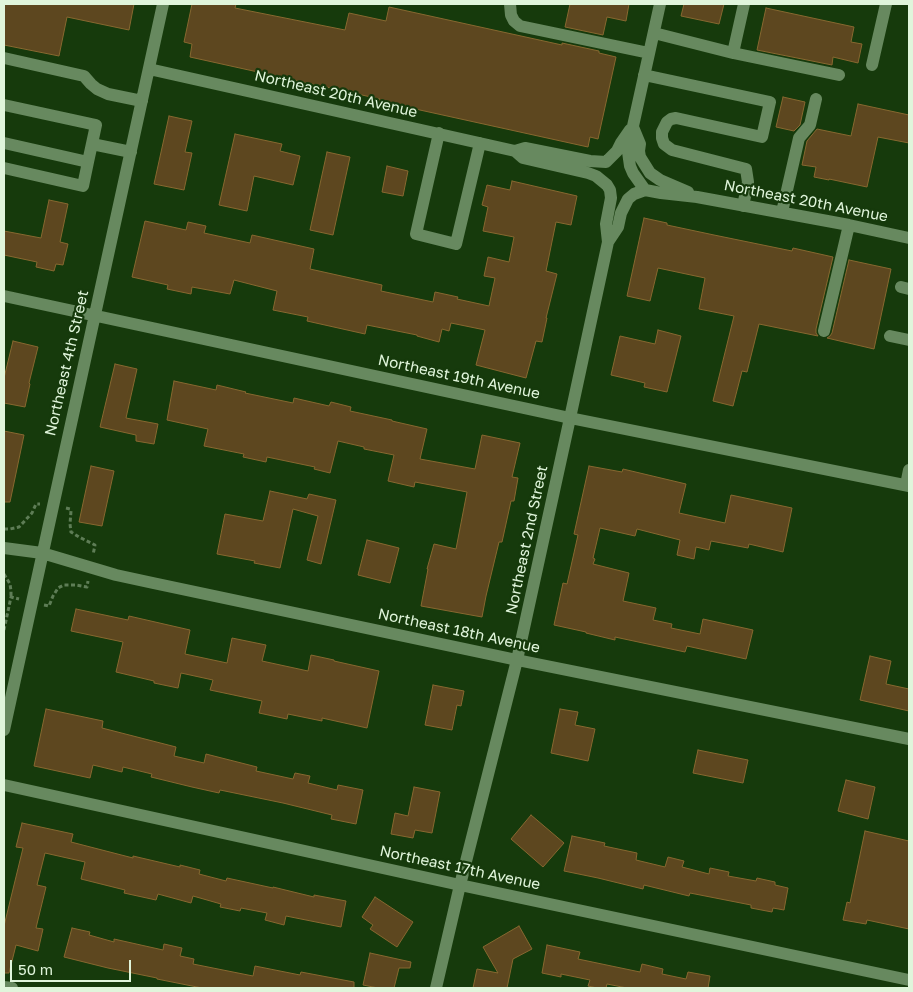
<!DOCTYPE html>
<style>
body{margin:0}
#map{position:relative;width:913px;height:992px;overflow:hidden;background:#163a0c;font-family:"Golos Text",sans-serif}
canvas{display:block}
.frame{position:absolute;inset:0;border:5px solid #e0f5db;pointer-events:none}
.scale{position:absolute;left:10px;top:960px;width:121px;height:22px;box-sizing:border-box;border:2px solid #e0f5db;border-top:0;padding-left:6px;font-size:15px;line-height:18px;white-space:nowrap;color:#e0f5db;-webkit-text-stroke:4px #163a0c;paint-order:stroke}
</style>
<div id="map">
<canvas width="913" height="992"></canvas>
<div class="frame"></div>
<div class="scale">50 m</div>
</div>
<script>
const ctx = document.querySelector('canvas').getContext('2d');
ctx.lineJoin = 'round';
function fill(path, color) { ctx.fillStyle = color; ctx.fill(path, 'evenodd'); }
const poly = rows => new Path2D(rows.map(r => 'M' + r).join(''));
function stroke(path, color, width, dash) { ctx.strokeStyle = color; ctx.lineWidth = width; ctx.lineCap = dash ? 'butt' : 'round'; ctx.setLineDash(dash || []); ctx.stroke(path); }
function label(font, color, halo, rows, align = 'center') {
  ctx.font = font + ' "Golos Text",sans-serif'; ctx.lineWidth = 4.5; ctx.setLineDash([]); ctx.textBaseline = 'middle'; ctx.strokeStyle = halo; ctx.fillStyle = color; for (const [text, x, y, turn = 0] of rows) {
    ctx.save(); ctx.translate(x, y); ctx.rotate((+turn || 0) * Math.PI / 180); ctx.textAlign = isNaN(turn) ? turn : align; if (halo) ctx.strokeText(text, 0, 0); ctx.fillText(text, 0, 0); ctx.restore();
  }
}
const building = poly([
 [4,4,134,4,129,30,67,17,59,56,4,45,4,4],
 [192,4,236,4,235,8,345,30,349,13,386,21,389,7,562,45,562,43,599,51,599,53,616,57,598,139,590,137,588,147,379,101,380,99,190,57,192,44,184,42,192,4],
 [570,4,629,4,626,21,607,17,603,35,565,27,570,4],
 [684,4,724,4,719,24,681,16,684,4],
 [766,8,854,27,851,42,862,44,858,63,833,57,832,65,757,50,766,8],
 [783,97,805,102,800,125,794,131,776,127,783,97],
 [858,104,909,115,909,143,878,137,867,187,829,179,829,180,814,177,816,167,802,165,807,141,817,129,851,136,858,104],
 [169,116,192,121,185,152,192,153,184,190,154,184,169,116],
 [235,134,282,144,280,151,300,156,293,185,254,176,247,211,219,205,235,134],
 [327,152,350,157,333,235,310,230,327,152],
 [387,166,408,171,403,196,382,192,387,166],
 [512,181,577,196,571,225,556,222,546,271,557,274,546,318,547,318,542,342,536,341,526,378,476,365,485,330,451,323,449,331,442,329,439,342,417,336,417,335,367,325,365,334,307,321,308,317,273,310,277,291,234,280,230,294,192,287,191,294,167,289,168,285,132,277,145,221,186,230,188,222,206,226,204,233,250,243,252,235,314,249,310,269,382,285,381,291,433,302,435,292,458,297,457,299,489,306,495,278,484,276,488,257,509,262,514,237,483,231,488,207,482,205,487,185,510,190,512,181],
 [49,200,68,204,60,242,68,244,63,265,56,264,54,271,36,267,37,262,4,255,4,231,41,238,49,200],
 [644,218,667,223,667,225,714,235,792,251,793,248,833,257,816,329,816,333,818,336,759,324,747,372,742,371,733,406,713,401,734,316,699,309,705,278,658,268,650,301,627,296,644,218],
 [849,260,891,269,874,349,827,338,830,336,832,333,849,260],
 [658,330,681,336,667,392,644,387,645,383,611,375,620,336,655,344,658,330],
 [13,341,38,347,29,383,30,384,25,407,4,403,4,378,13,341],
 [115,364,137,369,126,418,158,424,154,444,136,441,136,435,100,427,115,364],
 [174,381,216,390,217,385,246,392,245,393,293,403,294,398,329,406,331,402,351,407,350,411,392,420,392,421,427,429,420,459,475,469,482,435,520,443,512,477,518,478,514,501,511,501,502,542,499,542,486,596,482,617,421,606,428,569,427,569,434,544,456,549,467,492,415,482,414,487,388,481,394,455,364,449,364,447,338,441,330,473,314,469,315,467,267,457,266,462,243,457,244,454,204,446,208,429,167,420,174,381],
 [4,431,24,435,10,502,4,502,4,431],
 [91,466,114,471,102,526,79,522,91,466],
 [589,466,622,472,623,469,686,484,679,513,725,523,731,495,792,508,783,552,749,544,748,548,711,541,709,550,696,547,694,559,677,555,680,540,637,529,635,536,600,528,593,558,595,559,593,564,629,573,623,601,656,608,653,620,672,624,671,628,700,634,703,619,753,630,746,659,687,646,685,652,615,637,615,640,586,633,586,632,554,625,563,583,567,584,578,535,574,534,589,466],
 [270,491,307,499,309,494,336,500,321,564,307,560,318,516,293,509,280,568,254,563,255,561,217,554,225,514,263,521,270,491],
 [367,540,399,548,390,583,358,575,367,540],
 [76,609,128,620,129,616,190,630,185,654,227,663,232,638,266,645,262,661,308,671,311,655,334,660,334,661,379,671,367,728,322,718,322,721,288,714,287,719,259,713,262,701,210,690,213,680,181,673,178,688,154,683,154,681,116,672,123,642,71,631,76,609],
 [870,656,891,661,886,684,909,689,909,711,860,700,870,656],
 [433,685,464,691,461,706,457,705,452,730,425,725,433,685],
 [46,709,103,721,102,728,176,747,174,756,204,763,206,754,257,767,256,771,293,779,295,773,310,776,308,783,337,790,338,785,363,790,356,824,331,819,332,815,283,803,220,790,219,793,192,787,151,777,152,774,123,767,122,772,93,765,90,778,34,766,46,709],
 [560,709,578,712,575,725,595,729,588,761,551,753,560,709],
 [698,750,748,760,743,783,693,773,698,750],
 [846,780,875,787,868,819,838,811,846,780],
 [414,787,440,792,432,833,415,830,413,838,391,834,395,813,408,816,414,787],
 [531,815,564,843,543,867,511,839,531,815],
 [22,823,73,834,71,842,133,858,133,856,180,867,180,865,200,870,199,874,226,881,227,878,273,888,273,887,314,897,314,895,346,901,341,927,286,916,284,925,265,920,267,913,241,908,240,911,220,907,221,904,193,896,191,903,158,894,156,900,124,893,125,890,81,879,85,862,45,853,37,885,46,887,36,928,43,929,38,951,16,945,9,973,4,973,4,926,23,848,16,847,22,823],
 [865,831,909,841,909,929,867,920,866,924,843,920,847,902,850,903,865,831],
 [572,836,605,843,604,846,637,853,636,860,665,867,668,857,684,861,682,867,709,874,710,868,729,872,728,876,756,881,757,878,775,882,775,885,788,888,784,910,773,908,772,912,751,908,751,905,690,893,689,896,644,885,643,889,598,878,564,871,572,836],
 [375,897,413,922,397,947,370,929,373,925,362,917,375,897],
 [519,926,532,949,513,959,507,988,473,988,477,969,498,973,483,947,519,926],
 [72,928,90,932,89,935,114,942,114,939,163,950,164,944,182,948,180,956,194,959,193,964,253,976,255,966,300,975,301,972,354,982,354,988,202,988,157,979,157,978,108,968,64,957,72,928],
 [547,945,580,952,578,959,640,972,642,964,663,969,662,974,686,979,688,972,710,976,708,988,627,988,607,984,606,988,597,988,588,986,590,980,561,974,561,977,542,973,547,945],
 [370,953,411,962,410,968,399,968,394,988,378,988,363,985,370,953]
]);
const path = poly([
 [66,508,70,509,71,511,70,524,71,532,79,537,95,545,93,555],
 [4,529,10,529,19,527,32,513,36,504,40,504],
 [4,574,10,584,11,591,11,597],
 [44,605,49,606,53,596,58,588,64,585,76,585,87,587,88,581],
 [4,630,11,597,19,599]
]);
const minor = poly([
 [510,4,511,15,514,21,520,26,649,53],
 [654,33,733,53,744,4],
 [733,53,839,75],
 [4,58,84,76,91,84,97,89,108,94,142,101],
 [872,65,886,4],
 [149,69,515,151,523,158,588,173,596,176,607,185,610,190,611,198,606,224,608,242,570,418,517,660,460,885,436,988],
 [644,75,770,102,762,137,676,118,671,119,667,122,662,132,662,138,664,144,672,150,746,169,748,182,743,206],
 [4,105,96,125,88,162,4,143],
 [633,127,640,144,639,151,640,157,650,173,660,180,688,192],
 [439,133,416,234,456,244,480,143],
 [92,144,131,152],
 [515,151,525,148,590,161,606,162,617,151,621,143,630,130],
 [4,168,83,186,88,162],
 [645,190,633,173,630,166,628,152,633,126,660,4],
 [782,212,799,138,810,125,816,99],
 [608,242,618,227,621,213,628,199,634,194,645,190,661,193,697,197,849,225,909,238],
 [901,287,909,289],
 [4,296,570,418,909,486],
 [824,331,849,225],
 [890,336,909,340],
 [906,485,909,470],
 [4,548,42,553,116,575,153,583,517,660,909,739],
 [4,730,163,4],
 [4,785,460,885,909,980],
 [4,987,12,988]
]);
const streetNames = [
 ["Northeast 20th Avenue",336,94,13],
 ["Northeast 20th Avenue",806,201,11],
 ["Northeast 4th Street",67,363,-77],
 ["Northeast 19th Avenue",459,377,12],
 ["Northeast 2nd Street",527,540,-78],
 ["Northeast 18th Avenue",459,631,12],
 ["Northeast 17th Avenue",460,868,12]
];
fill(building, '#5d471f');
stroke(building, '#876830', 1);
stroke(path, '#5e7d56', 3, [4, 2.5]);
stroke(minor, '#67895f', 12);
label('15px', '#e0f5db', '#163a0c', streetNames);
</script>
